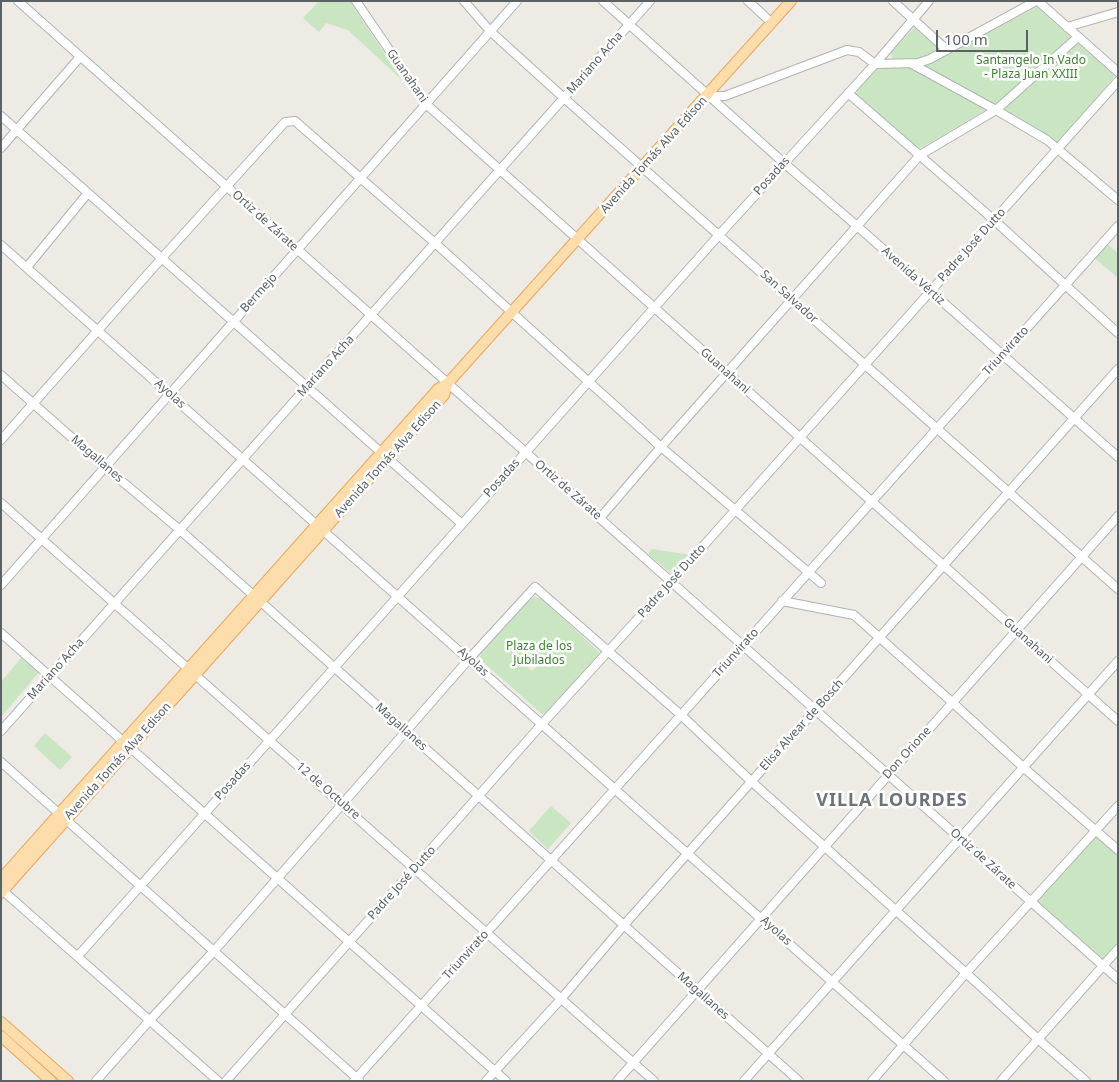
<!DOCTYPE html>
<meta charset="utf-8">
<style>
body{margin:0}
#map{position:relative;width:1119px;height:1082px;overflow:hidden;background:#eeeae4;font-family:"Noto Sans",sans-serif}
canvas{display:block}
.frame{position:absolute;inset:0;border:2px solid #5c6164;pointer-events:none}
.scale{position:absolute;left:936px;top:30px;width:92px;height:22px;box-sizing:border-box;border:2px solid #5c6164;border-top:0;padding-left:6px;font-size:15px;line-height:18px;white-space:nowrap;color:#5c6164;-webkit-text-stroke:4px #fff;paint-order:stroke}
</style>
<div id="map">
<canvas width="1119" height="1082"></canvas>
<div class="frame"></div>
<div class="scale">100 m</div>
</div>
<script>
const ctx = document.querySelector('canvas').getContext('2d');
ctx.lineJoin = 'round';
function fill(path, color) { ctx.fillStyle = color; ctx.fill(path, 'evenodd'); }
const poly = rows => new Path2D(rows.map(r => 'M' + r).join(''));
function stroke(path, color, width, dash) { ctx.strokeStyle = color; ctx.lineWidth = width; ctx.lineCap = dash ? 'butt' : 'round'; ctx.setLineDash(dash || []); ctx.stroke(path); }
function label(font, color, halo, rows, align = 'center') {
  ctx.font = font + ' "Noto Sans",sans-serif'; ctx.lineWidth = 5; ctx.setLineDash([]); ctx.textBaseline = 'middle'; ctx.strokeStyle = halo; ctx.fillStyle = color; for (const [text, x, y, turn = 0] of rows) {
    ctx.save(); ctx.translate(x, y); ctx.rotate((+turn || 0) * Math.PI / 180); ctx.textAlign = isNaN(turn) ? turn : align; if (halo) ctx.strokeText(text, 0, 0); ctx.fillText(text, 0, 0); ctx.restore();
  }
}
const green = poly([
 [319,1,350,1,402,80,348,30,326,23,319,32,303,18],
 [1037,7,1115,76,1059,142,1055,142,994,105,923,147,917,148,856,95,857,90,878,67,911,67,933,62],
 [915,27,939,47,939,50,929,56,917,59,896,60,892,59,891,52],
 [1104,241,1118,253,1118,278,1091,255],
 [652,549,691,555,672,574,648,554],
 [534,597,541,598,599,652,598,655,547,713,542,714,480,659,481,653,530,600],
 [21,658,39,672,1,717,1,682],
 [45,733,72,757,60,770,34,746],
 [551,806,571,823,548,849,529,831],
 [1096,830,1118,850,1118,949,1103,966,1032,902]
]);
const sand = poly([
 [535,654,542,661,532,671,525,665]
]);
const minor = poly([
 [18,1,1118,979],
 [356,1,426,104,1118,721],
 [464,1,490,31,564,98,1118,589],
 [603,1,784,163,857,226,1118,457],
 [748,1,772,23],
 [893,1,947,50],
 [1038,1,1118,72],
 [1067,27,1118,12],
 [912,64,996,110,1047,140,1118,200],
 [848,93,994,220,1118,333],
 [708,96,725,96,847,50,859,52,875,64,918,63,930,59,1036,1],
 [1,116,462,524],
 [1,148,80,57],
 [1,245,944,1081],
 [27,267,88,193],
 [1,375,105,467,180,530,799,1081],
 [1,440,161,259,285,122,295,121,435,243,661,447,821,583],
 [1,503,654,1081],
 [600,518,661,447,920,155,996,110,1078,37],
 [1,585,517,1],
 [782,601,854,615,952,702,1023,767,1118,850],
 [1,633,506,1081],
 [1,731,650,1],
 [1,762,359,1080],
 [1,889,218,1081],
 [78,956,719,235,875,64,929,1],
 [96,1081,150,1020,214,951,469,659,535,587,681,715,752,782,966,973,1038,1039,1086,1081],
 [226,1081,542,724,672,581,1118,81],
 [354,1081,1118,226],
 [486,1081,561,999,624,925,1118,369],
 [617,1081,1118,516],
 [744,1081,1118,661],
 [872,1081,966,973,1118,806],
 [1001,1081,1118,949]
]);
const major = poly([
 [1,879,438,389,448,383],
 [1,893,444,395,448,383,791,1],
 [1,1022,68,1081],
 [1,1036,51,1081]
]);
const parkNames = [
 ["Santangelo In Vado",1031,61],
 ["- Plaza Juan XXIII",1031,75],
 ["Plaza de los",539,647],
 ["Jubilados",539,661]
];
const streetNames = [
 ["Mariano Acha",595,63,-49],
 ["Guanahani",407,76,55],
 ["Avenida Tomás Alva Edison",654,155,-48],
 ["Posadas",772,176,-48],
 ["Ortiz de Zárate",265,221,42],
 ["Padre José Dutto",972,245,-48],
 ["Avenida Vértiz",913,276,42],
 ["Bermejo",259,293,-48],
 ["San Salvador",789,297,42],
 ["Triunvirato",1006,351,-48],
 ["Mariano Acha",326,366,-48],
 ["Guanahani",725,371,42],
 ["Ayolas",170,394,42],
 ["Magallanes",97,459,41],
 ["Avenida Tomás Alva Edison",388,459,-48],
 ["Posadas",502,478,-48],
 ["Ortiz de Zárate",568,490,41],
 ["Padre José Dutto",672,581,-48],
 ["Guanahani",1028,641,42],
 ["Triunvirato",736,653,-48],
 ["Ayolas",473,662,42],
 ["Mariano Acha",56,669,-48],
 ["Elisa Alvear de Bosch",802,725,-48],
 ["Magallanes",401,727,42],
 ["Don Orione",907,753,-48],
 ["Avenida Tomás Alva Edison",118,761,-48],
 ["Posadas",233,781,-48],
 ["12 de Octubre",328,791,41],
 ["Ortiz de Zárate",983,859,42],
 ["Padre José Dutto",402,883,-48],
 ["Ayolas",776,931,42],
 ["Triunvirato",466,955,-48],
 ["Magallanes",703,996,42]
];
const districtNames = [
 ["VILLA LOURDES",892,801]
];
fill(green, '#c9e5c1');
fill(sand, '#f9e8d4');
stroke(minor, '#afb3b6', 10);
stroke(major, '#eca65f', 12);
stroke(minor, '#fff', 8);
stroke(major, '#fcddab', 10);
label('12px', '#438037', '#fff', parkNames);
label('12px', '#5c6164', '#fff', streetNames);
ctx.letterSpacing = '1px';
label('bold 18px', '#6d7376', '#fff', districtNames);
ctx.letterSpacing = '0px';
</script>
